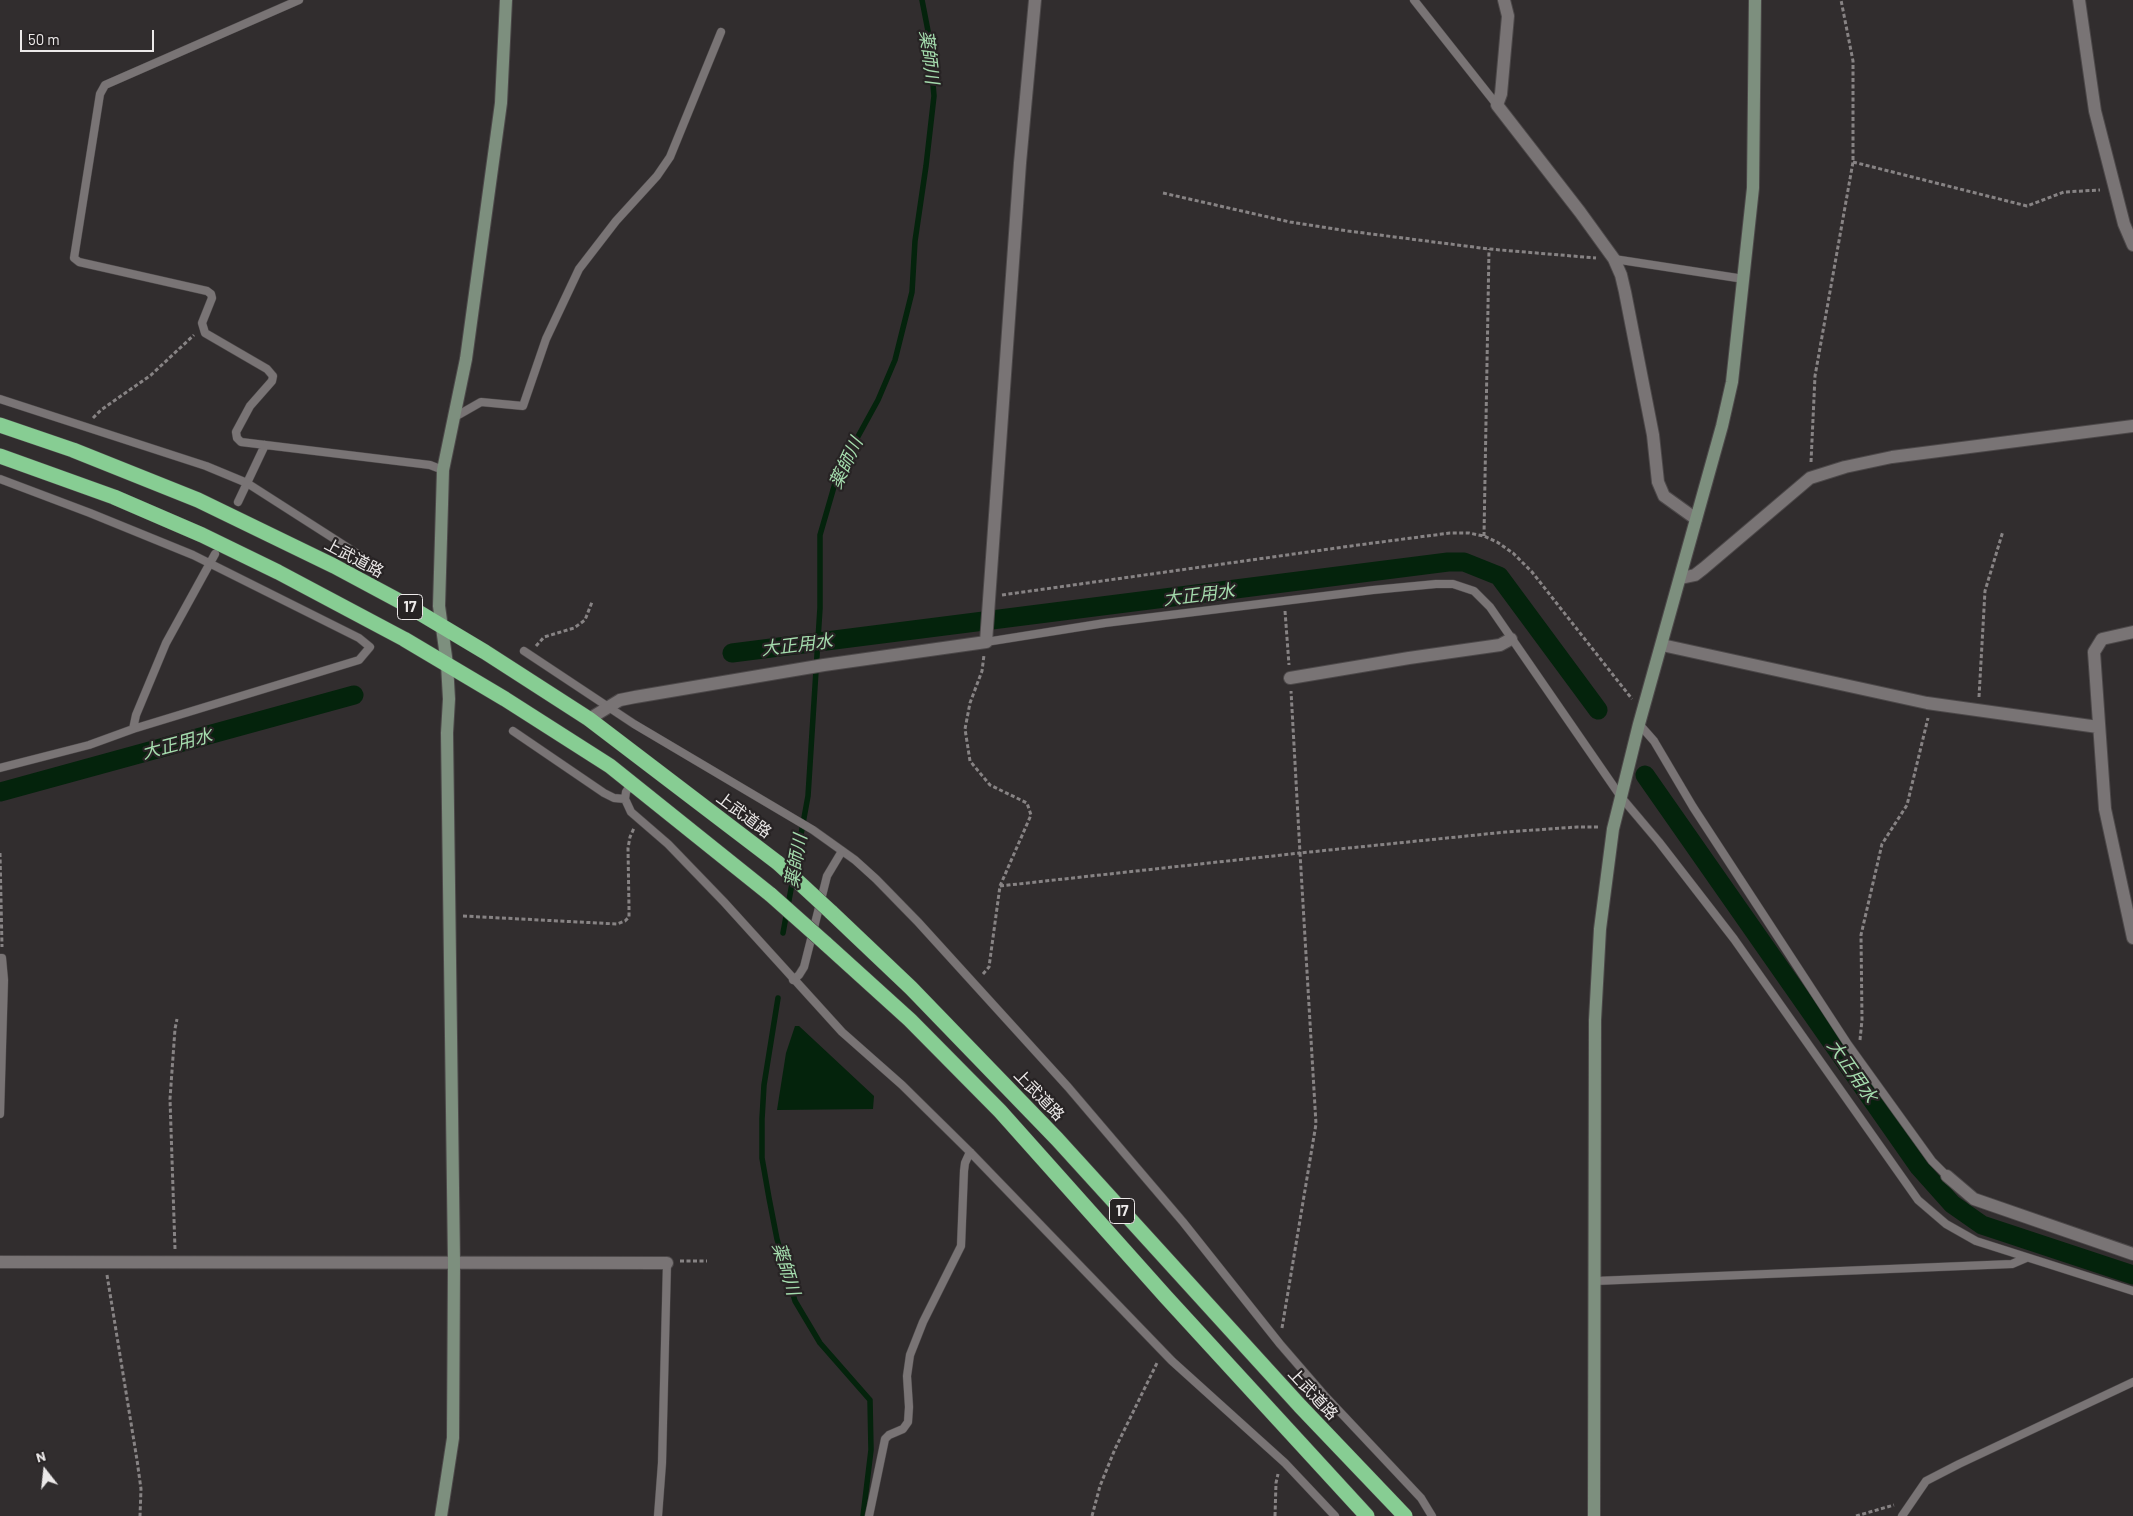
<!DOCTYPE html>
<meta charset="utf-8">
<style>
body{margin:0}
#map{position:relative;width:2133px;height:1516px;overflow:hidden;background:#312d2e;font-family:Barlow,sans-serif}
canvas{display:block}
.north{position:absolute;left:20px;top:1446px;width:50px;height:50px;-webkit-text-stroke:4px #272324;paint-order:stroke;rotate:344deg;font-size:14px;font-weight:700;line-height:20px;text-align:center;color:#ece9e9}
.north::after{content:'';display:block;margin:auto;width:18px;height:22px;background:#ece9e9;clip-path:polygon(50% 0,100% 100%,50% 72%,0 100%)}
.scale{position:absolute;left:20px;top:30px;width:134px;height:22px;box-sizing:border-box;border:2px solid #ece9e9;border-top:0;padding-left:6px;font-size:15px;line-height:18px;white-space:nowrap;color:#ece9e9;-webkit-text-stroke:4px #272324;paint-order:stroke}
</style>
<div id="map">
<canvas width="2133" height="1516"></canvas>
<div class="north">N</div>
<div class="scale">50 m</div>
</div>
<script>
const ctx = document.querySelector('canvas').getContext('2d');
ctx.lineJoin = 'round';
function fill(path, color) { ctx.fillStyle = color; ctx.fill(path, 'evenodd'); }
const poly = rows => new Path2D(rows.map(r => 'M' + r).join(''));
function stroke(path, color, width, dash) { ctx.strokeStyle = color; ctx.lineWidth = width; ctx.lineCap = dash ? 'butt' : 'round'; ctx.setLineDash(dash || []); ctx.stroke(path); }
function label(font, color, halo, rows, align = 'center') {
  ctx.font = font + ' Barlow,"Noto Sans JP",sans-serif'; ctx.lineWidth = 4.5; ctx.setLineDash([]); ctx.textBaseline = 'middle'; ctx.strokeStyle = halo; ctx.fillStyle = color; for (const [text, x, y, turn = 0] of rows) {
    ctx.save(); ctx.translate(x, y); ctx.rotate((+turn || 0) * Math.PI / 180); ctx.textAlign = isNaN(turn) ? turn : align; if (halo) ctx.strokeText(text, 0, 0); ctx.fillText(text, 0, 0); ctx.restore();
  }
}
const water = poly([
 [795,1026,799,1026,874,1096,873,1109,777,1110,786,1053]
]);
const stream = poly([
 [783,933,808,796,820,608,820,535,838,473,878,400,895,360,912,292,915,241,926,166,934,96,929,36,922,0],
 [778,998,764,1085,762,1119,762,1158,769,1198,777,1239,795,1301,820,1343,870,1400,871,1450,863,1516]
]);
const canal = poly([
 [732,653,1448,562,1464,562,1499,576,1598,710],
 [1645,775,1919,1167,1952,1204,1982,1225,2133,1275],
 [0,792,354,695]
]);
const path = poly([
 [1853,162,2027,206,2064,192,2100,190],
 [1163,193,1290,222,1348,231,1489,249,1596,258],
 [93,418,101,410,151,375,194,335],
 [1811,462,1815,376,1853,162,1853,61,1841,0],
 [1484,536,1489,249],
 [1002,595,1358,545,1450,533,1469,533,1484,536,1497,542,1513,553,1532,572,1632,699],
 [1285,611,1289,665],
 [536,646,544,637,574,628,585,620,592,602],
 [1979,697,1985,591,2003,531],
 [0,853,2,947],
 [1000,886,1300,853,1291,691],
 [463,916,617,924,625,921,629,917,629,908,628,848,630,837,634,828],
 [983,974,989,967,1000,886,1031,815,1027,803,990,785,970,761,965,729,970,703,982,671,984,655],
 [1860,1040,1862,1020,1861,935,1882,844,1907,805,1928,718],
 [175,1249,170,1099,175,1029,177,1019],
 [680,1261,707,1261],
 [107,1275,137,1460,141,1489,140,1516],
 [1282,1328,1316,1124,1300,853,1506,832,1577,827,1600,827],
 [1092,1516,1100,1486,1115,1449,1157,1363],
 [1275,1516,1276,1483,1278,1474],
 [1856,1516,1894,1505]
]);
const lane = poly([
 [299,0,105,85,100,94,74,258,79,262,207,291,211,294,212,298,202,323,205,333,267,369,273,376,272,381,250,406,236,432,237,438,241,442,430,465,443,470],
 [1414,0,1497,105],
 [1614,259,1744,279],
 [0,399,206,466,247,483,375,565],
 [453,418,481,402,523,406,546,339,579,269,616,221,657,176,670,157,721,32],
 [0,479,90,513,193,555,359,638,370,647,359,660,133,729,89,745,0,768],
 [238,502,265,445],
 [986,642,1105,623,1373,590,1436,584,1453,584,1474,591,1490,607,1621,797,1659,842,1734,939,1918,1200,1946,1224,1976,1241,2133,1291],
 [524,651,634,724,813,830,855,860,876,879,918,922,1068,1087,1183,1222,1280,1344,1325,1396,1421,1498,1432,1516],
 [1639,724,1654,741,1693,807,1847,1043,1932,1161,1947,1176],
 [133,729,136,715,166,643,215,554],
 [513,731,604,793,614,798,625,799],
 [632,783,626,792,625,799,631,812,668,844,724,902,842,1032,902,1085,970,1152,1172,1361,1285,1463,1335,1516],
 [0,958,2,958,4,980,0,1114],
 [793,980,799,975,804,967,827,876,842,851],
 [1595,1281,2012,1264,2026,1258],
 [658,1516,662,1463,667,1263],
 [869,1516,885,1439,889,1435,903,1429,908,1422,909,1407,907,1376,910,1355,923,1322,961,1246,964,1171,965,1163,970,1152],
 [1902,1516,1926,1481,1959,1464,2133,1382]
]);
const street = poly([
 [1504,0,1508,16,1501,94,1497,105,1580,212,1614,259,1621,275,1625,292,1653,435,1658,482,1664,496,1696,519],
 [2079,0,2095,111,2124,224,2133,245],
 [1681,578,1695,575,1704,568,1810,478,1845,467,1892,457,2133,426],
 [2133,632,2102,639,2094,652,2105,809,2133,938],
 [1662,645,1927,703,2098,727],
 [1290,678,1409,658,1500,645,1511,639],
 [589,719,620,700,635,697,824,665,986,642,1020,163,1035,0],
 [1947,1176,1974,1199,2133,1254],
 [0,1262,667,1263]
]);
const secondary = poly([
 [441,1516,453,1438,454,1263,447,733,449,699,447,664,439,606,443,470,466,359,501,103,506,0],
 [1594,1516,1595,1020,1600,929,1613,829,1621,797,1639,724,1722,426,1732,382,1753,188,1755,0]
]);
const highway = poly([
 [0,425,73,450,198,500,334,566,403,603,485,652,589,719,778,863],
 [0,456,114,497,202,535,278,572,404,639,505,699,610,766,771,895],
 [831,912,911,988,1057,1139,1300,1406,1405,1516],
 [825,943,910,1020,1000,1111,1166,1297,1367,1516]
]);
const highwayBridge = poly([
 [778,863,831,912],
 [771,895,825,943]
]);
const shields = [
 [410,607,25],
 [1122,1211,25]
];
const shieldNames = [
 ["17",410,607],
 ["17",1122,1211]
];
const streetNames = [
 ["上武道路",354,558,28],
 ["上武道路",744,815,37],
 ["上武道路",1039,1095,46],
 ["上武道路",1313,1394,47]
];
const waterNames = [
 ["薬師川",929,57,83],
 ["薬師川",846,463,-65],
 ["大正用水",1199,595,-7],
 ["大正用水",797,645,-7],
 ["大正用水",177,744,-15],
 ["薬師川",796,861,-80],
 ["大正用水",1852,1071,55],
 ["薬師川",786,1269,73]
];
fill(water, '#04230c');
stroke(stream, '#04230c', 5.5);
stroke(canal, '#04230c', 19);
stroke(lane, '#4c4849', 9);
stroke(street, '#4c4849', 14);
stroke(secondary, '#4c4849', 14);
stroke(highway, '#4c4849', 16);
stroke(path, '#878384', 3, [4, 2.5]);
stroke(lane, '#797475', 8);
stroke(street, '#797475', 12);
stroke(secondary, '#7d8f7e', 12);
stroke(highway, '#87cd93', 15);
stroke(highwayBridge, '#4c4849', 16, []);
stroke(highwayBridge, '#87cd93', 15);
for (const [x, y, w] of shields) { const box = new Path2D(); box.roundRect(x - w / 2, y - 12.5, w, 25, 4); ctx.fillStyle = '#272324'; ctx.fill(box); stroke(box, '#ece9e9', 1); }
label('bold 15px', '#ece9e9', null, shieldNames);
label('16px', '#ece9e9', '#272324', streetNames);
label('italic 18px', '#a4dcad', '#272324', waterNames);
</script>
